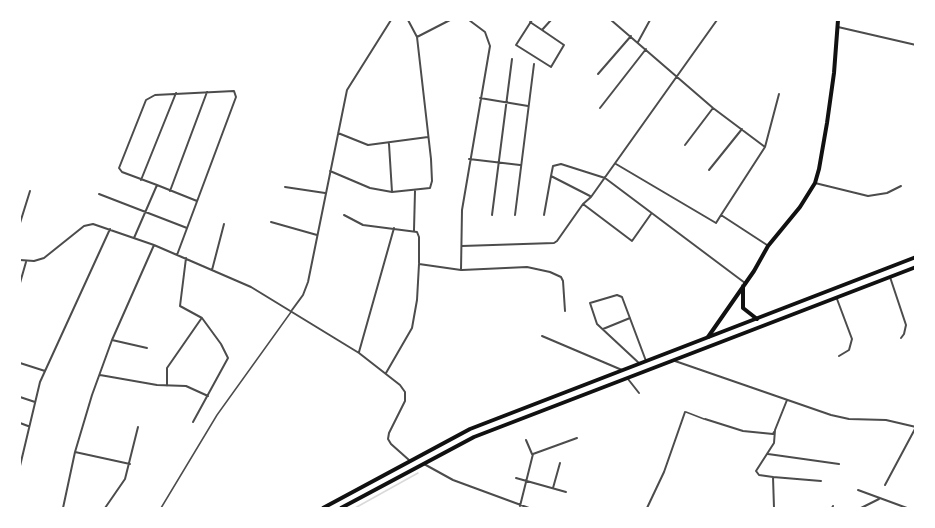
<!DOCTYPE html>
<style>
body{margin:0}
#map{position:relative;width:935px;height:528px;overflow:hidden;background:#fff;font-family:"Golos Text",sans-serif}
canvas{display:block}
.frame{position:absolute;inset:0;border:21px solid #fff;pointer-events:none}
</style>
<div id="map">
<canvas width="935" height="528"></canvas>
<div class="frame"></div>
</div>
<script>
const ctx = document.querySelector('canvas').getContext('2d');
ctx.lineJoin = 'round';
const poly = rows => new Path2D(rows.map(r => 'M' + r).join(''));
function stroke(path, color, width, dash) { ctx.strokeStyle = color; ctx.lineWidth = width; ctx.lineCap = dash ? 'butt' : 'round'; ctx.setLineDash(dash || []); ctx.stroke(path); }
const stream = poly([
 [355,508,418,473]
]);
const service = poly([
 [686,412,704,419],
 [161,508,217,415,291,312]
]);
const minor = poly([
 [408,20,417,37],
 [532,20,516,45,551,67,564,45,542,30,551,20],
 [611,20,713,108,765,147,721,215,767,245],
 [530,22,542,30],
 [838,27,916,45],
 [638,42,650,20],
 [598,74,631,36],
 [480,98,528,106],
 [600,108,646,49],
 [338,133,368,145,428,137],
 [389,144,392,192],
 [685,145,713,108],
 [765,147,779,94],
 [469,159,520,165],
 [616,164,716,223,721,215],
 [709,170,742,129],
 [330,171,370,188,392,192,430,188,432,181,431,159,417,37,450,20],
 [141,180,176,93],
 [815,183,868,196,887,193,901,186],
 [157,185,122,172,119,168,146,100,155,95,234,91,236,97,177,255],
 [285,187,325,193],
 [170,191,207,92],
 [99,194,187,228],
 [590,196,551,176,553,166,561,164,605,178,745,283],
 [583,204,632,241,651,214],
 [344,215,363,225,417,232,419,237,419,263],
 [492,215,512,59],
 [515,215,534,64],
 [544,215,551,176],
 [271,222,317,235],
 [20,223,30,191],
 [414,230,415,191],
 [134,238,157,185,197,201],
 [462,246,554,243,557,241,583,204,591,197,717,20],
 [186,258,180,306,202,318,221,344,228,358,193,422],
 [20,260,34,261,44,258,84,226,93,224,154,245,251,287,359,353,400,385,405,392,405,401,389,433,388,439,391,444,409,460],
 [212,270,224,224],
 [462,270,527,267,550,272,561,277,563,281,565,311],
 [890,277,906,325,904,334,901,338],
 [20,283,26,262],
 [837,299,852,339,849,350,839,356],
 [292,310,303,295,308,282,347,90,391,20],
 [603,329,630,318],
 [542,336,622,370],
 [112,340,147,348],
 [359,352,394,228],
 [675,361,831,415,849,419,886,420,916,427],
 [20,363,45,371],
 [640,364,597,324,590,303,617,295,622,297,646,361],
 [386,373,412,328,417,300,419,264,461,270,462,210,490,46,485,32,469,20],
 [100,375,157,385,186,386,208,396],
 [628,379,639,393],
 [167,386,167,368,201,319],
 [20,397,35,402],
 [705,419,743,431,773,434,774,432],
 [20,423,28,426],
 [526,440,532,454],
 [75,452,130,464],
 [768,454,839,464],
 [424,464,453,480,529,508],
 [20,466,40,382,110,229],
 [773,477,821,481],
 [516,478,566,492],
 [885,485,916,427],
 [553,488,560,463],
 [858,490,907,508],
 [520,506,533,454,577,438],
 [63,508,75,452,92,395,112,340,154,245],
 [105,508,125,479,138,427],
 [647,508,664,472,685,412],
 [774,508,773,477,759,475,756,471,774,443,775,430,787,400],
 [832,508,833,506],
 [861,508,879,499]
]);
const secondary = poly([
 [743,286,743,308,757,319],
 [708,337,754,271,768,246,800,207,815,183,819,169,827,123,834,73,838,20]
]);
const primary = poly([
 [323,508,470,429,916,257],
 [341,508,474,437,916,267]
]);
stroke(stream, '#d9d9d9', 1.5);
stroke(service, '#4c4c4c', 1.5);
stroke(minor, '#4c4c4c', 2);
stroke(secondary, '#111', 4);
stroke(primary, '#111', 4);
</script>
